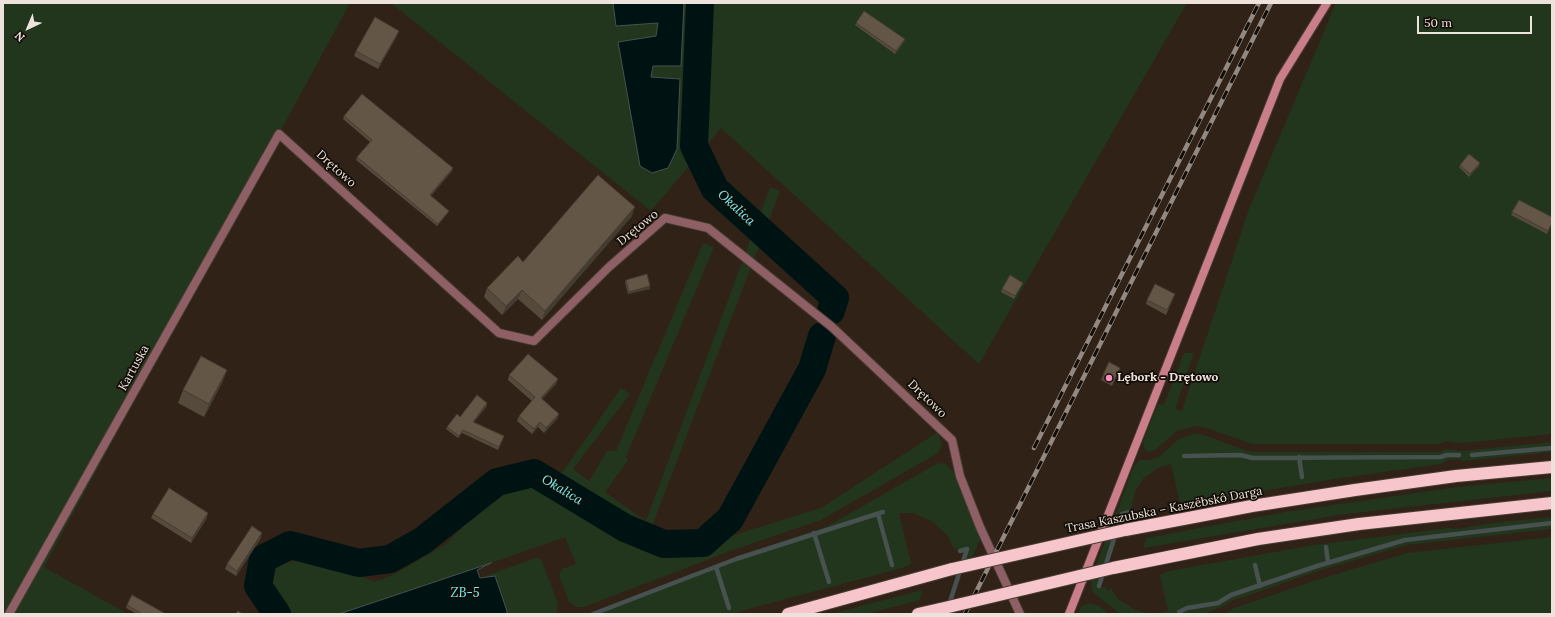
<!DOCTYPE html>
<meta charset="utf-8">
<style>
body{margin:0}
#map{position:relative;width:1555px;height:617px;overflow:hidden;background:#302217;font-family:Lora,serif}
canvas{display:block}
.frame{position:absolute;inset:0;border:4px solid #ede3dc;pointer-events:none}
.north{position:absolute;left:8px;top:8px;width:40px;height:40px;-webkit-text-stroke:3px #130d08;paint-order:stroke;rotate:224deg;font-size:11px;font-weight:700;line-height:16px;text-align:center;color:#ede3dc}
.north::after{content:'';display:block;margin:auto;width:14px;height:18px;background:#ede3dc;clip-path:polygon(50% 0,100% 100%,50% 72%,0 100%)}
.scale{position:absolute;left:1417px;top:16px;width:115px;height:18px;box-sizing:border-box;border:2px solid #ede3dc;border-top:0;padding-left:5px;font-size:12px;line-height:14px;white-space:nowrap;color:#ede3dc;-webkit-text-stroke:3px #130d08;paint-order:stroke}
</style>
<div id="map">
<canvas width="1555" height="617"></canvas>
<div class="frame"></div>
<div class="north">N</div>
<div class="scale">50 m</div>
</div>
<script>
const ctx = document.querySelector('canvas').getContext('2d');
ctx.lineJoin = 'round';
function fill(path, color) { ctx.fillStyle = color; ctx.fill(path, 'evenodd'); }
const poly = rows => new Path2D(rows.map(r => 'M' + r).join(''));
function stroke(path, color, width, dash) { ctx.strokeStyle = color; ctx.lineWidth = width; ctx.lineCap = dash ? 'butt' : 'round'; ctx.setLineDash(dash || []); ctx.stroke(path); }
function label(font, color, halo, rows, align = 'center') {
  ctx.font = font + ' Lora,serif'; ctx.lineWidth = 3.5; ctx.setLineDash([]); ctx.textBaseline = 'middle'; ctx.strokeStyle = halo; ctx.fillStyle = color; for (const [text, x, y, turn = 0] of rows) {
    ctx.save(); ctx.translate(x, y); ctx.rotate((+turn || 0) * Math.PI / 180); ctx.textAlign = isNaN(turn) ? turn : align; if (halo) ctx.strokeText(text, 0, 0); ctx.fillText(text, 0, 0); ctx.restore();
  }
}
const green = poly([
 [3,3,350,3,44,567,128,614,3,614],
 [391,3,1187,3,979,364,721,128,651,211],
 [1336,3,1552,3,1552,434,1462,443,1446,441,1439,444,1252,444,1210,429,1196,426,1177,431,1155,450,1147,452,1144,447,1143,442,1158,404,1164,405,1184,353,1194,353,1175,409,1182,411,1249,209],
 [770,187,780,191,652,526,662,532,654,541,663,542,692,532,712,542,821,508,938,432,942,445,938,453,821,520,733,550,584,607,576,607,569,602,559,576,562,569,576,564,565,537,491,563,477,570,480,578,536,558,541,559,558,604,556,614,285,614,266,575,280,564,314,557,375,582,393,575,446,544,485,504,526,483,550,486,567,466,621,388,630,394,573,469,589,481,607,451,616,451,703,243,714,247,626,457,628,460,605,492,646,521],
 [1192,434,1201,434,1248,451,1259,452,1440,452,1447,449,1463,451,1552,442,1552,452,1464,461,1457,459,1448,460,1441,464,1341,478,1191,503,1180,503,1171,464,1160,467,1144,478,1135,491,1130,513,1122,515,1100,582,1099,588,1106,587,1107,591,1110,590,1110,586,1117,598,1135,610,1152,614,1168,611,1160,575,1169,571,1197,566,1314,545,1449,528,1456,529,1492,523,1552,517,1552,529,1406,545,1318,571,1232,601,1222,607,1203,614,1120,614,1092,591,1091,579,1134,466,1140,460,1150,460,1160,456,1179,439],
 [938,463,945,464,953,471,981,537,973,555,953,588,965,551,960,551,958,548,955,549,956,553,948,536,933,522,913,513,899,513,911,564,902,568,730,614,587,614,735,557,828,526],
 [1552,478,1552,491,1345,514,1143,548,1146,538,1286,512,1457,487],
 [1552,537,1552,614,1225,614,1234,608,1320,579,1407,553],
 [922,590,920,600,866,614,831,614],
 [1090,603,1100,606,1108,614,1077,614,1082,606]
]);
const water = poly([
 [613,3,684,3,681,66,653,66,651,77,680,79,677,149,668,168,652,173,640,166,618,42,656,36,658,23,616,26,613,3],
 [491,563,477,570,480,578,495,576,507,611,507,614,339,614,491,563]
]);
const stream = poly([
 [1472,455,1552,448],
 [1184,456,1240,455,1253,458,1441,457,1447,455,1459,455],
 [1299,457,1302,477],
 [878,514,892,565],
 [814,533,829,582],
 [1326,547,1328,562],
 [1255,565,1260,586],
 [716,567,729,608],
 [1099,586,1122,514,1130,512],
 [1179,612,1187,608,1218,603,1231,595,1317,566,1405,540,1552,523],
 [593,614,736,559,883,512],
 [946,614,967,549,960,551]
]);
const river = poly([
 [700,3,694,146,715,189,835,298,831,311],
 [277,614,258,586,263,559,290,545,359,563,390,559,422,541,497,482,534,473,625,528,664,544,703,543,730,519,812,369,822,336]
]);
const street = poly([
 [9,614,279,134,499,333,534,341,609,267,665,218,708,228,832,327,952,440,960,476,980,527,1020,614]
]);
const secondary = poly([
 [1069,614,1280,79,1327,3]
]);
const highway = poly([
 [1125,530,1252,506,1355,490,1456,476,1552,467],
 [1113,568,1258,539,1359,524,1552,503],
 [788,614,952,569],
 [918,614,940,609]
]);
const rail = poly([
 [1034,448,1259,3],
 [965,614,1271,3]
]);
const highwayBridge = poly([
 [952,569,1125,530],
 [940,609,1113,568]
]);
const wall = poly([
 [856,23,905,39,904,42,895,54,855,25],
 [397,36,378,69,354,56,356,51],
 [344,116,452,171,431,196,448,213,437,226,356,160,357,157,370,142,343,119],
 [1460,165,1479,166,1469,177,1459,167],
 [1512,212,1552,217,1552,224,1547,234,1511,215],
 [632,216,542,320,518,299,502,315,484,297,487,288,523,262],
 [626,280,650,289,628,294,625,282],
 [1022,285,1014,299,1001,292,1002,289],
 [1175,294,1166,315,1146,304,1147,300],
 [227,370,222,383,204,417,178,403,183,390],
 [1118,373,1112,386,1101,380,1103,375],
 [509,375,558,379,556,384,542,399,559,414,557,419,544,433,538,427,532,434,517,421,519,416,532,401,508,380],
 [487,403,487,406,474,422,504,436,498,450,462,433,458,438,446,429,447,427],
 [153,514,207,518,191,543,151,518],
 [261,538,236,576,225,569,227,564],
 [127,605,166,614,137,614,126,608]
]);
const shadedWall = poly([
 [399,31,397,36,378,69,380,64],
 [905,39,904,42,895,54,896,51],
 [1480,163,1479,166,1469,177,1470,174],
 [453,168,452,171,429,198,430,195],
 [635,207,632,216,542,320,545,311],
 [449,211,448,213,437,226,438,224],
 [650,286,650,289,628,294,629,292],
 [522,290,518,299,502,315,506,306],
 [227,370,222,383,204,417,209,404],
 [558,379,556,384,539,403,541,398],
 [487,403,487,406,472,424,473,422],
 [559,414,557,419,544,433,546,428],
 [540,422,538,427,532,434,534,429],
 [208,513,207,518,191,543,192,538],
 [262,533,261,538,236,576,237,571]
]);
const building = poly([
 [864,11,905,39,896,51,856,23,864,11],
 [375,17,399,31,380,64,356,51,375,17],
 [362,94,453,168,430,195,449,211,438,224,357,157,372,140,344,116,362,94],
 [1469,154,1480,163,1470,174,1460,165,1469,154],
 [598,175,635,207,545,311,522,290,506,306,487,288,518,256,523,262,598,175],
 [1519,200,1552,217,1552,223,1548,231,1512,212,1519,200],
 [647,274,650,286,629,292,626,280,647,274],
 [1010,275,1023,283,1015,296,1002,289,1010,275],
 [1155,284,1175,294,1167,310,1147,300,1155,284],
 [528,354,558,379,541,398,559,414,546,428,540,422,534,429,519,416,535,397,509,375,528,354],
 [201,356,227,370,209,404,183,390,201,356],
 [1109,362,1120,368,1114,381,1103,375,1109,362],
 [477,395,487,403,473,422,504,436,499,447,463,430,459,436,447,427,457,414,460,417,477,395],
 [169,488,208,513,192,538,153,514,169,488],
 [252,526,262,533,237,571,227,564,252,526],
 [132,595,166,614,142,614,127,605,132,595],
 [238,611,243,614,235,614,238,611]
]);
const markers = [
 [1109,378,4,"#fc8fc2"]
];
const streetNames = [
 ["Drętowo",336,169,42],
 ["Drętowo",638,228,-39],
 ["Kartuska",134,368,-61],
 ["Drętowo",927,399,44],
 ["Trasa Kaszubska – Kaszëbskô Darga",1164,510,-11]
];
const poiNames = [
 ["Lębork - Drętowo",1117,378]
];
const waterNames = [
 ["Okalica",736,208,43],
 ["Okalica",562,490,31],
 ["ZB-5",465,593]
];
fill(green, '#22361d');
fill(water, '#001313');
stroke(water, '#47514f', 1);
stroke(stream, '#47514f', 4.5);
stroke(river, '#001313', 28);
stroke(street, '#4a3d33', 10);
stroke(secondary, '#4a3d33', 10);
stroke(highway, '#4a3d33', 14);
stroke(street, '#8e5f65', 8);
stroke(secondary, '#ca7e8a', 8);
stroke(highway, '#f7c6cc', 12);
stroke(rail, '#948980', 4.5);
stroke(rail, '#130d08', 3, [9]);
stroke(highwayBridge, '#4a3d33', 14, []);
stroke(highwayBridge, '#f7c6cc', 12);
fill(wall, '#554a3c');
fill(shadedWall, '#453c31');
fill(building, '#635646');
stroke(building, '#453c31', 1);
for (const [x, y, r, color] of markers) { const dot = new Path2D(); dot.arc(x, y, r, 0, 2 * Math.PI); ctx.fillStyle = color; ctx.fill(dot); stroke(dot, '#130d08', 1.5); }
label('12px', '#ede3dc', '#130d08', streetNames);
label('bold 12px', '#ede3dc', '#130d08', poiNames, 'left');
label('italic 13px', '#77f2f5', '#130d08', waterNames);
</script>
